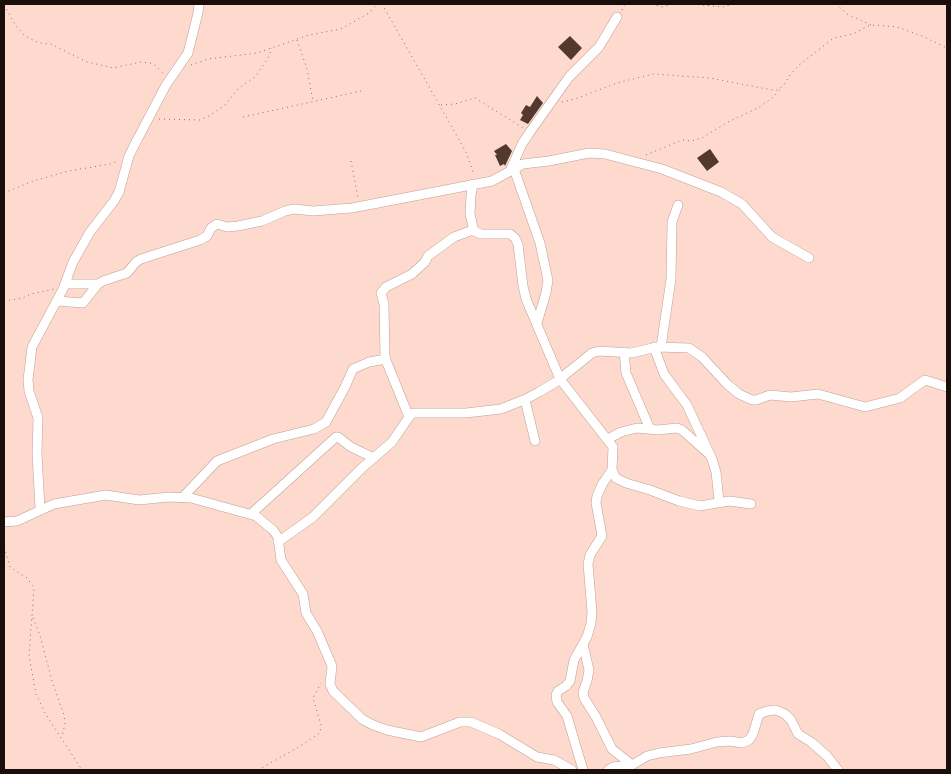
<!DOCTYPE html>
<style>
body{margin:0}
#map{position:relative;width:951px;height:774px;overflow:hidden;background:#fddacd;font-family:"Exo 2",sans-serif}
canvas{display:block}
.frame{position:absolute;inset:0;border:5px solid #190e09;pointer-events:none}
</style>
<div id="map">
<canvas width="951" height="774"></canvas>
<div class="frame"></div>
</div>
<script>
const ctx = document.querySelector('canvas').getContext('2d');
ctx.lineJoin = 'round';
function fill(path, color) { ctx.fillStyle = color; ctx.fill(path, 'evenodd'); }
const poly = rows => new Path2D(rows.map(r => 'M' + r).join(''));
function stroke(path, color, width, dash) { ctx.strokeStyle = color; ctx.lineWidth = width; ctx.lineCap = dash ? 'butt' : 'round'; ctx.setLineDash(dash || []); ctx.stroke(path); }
const building = poly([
 [570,36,582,48,571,60,558,47],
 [537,96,543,103,528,124,520,120,523,115,521,113,526,105,530,107],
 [506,144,512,151,505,166,504,164,500,166,495,155,497,155,494,151],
 [710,149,719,162,707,171,697,158]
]);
const path = poly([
 [382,4,466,152,474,175],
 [652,4,662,7,673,4],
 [693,4,723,7,733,4],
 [836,4,847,14,871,25],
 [4,5,16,26,25,36,39,43,51,44,87,62,105,66,113,68,141,62,150,63,155,65,164,74],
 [622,10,625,4],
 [297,40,307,69,313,101],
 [191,65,208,59,257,53,309,35,341,29,369,13,377,4],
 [562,102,575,99,617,83,653,74,710,78,772,90,777,90,783,86,790,75,798,66,831,40,834,38,853,34,868,26,876,25,897,27,922,36,947,48],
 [441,105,455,104,475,98,523,128],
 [243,117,361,91],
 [159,119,200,120,209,116,225,105,239,88,255,77,267,60,272,48],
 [646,155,682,140,691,141,702,138,728,122,758,108,772,98,780,90],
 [351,161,358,198],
 [4,193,33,181,69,171,110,164,118,161],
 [4,301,23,298,31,294,54,289],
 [4,547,10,567,27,578,34,588,29,656,36,694,45,713,82,770],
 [33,618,40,635,52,681,64,715,65,724,62,736],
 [258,770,297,748,320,733,321,725,313,698,321,683]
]);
const minor = poly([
 [514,169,540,243,548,280,546,293,537,323],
 [510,171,522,144,530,132,569,77,599,47,617,17],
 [473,184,471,195,470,214,474,231,481,234,510,234,515,238,518,244,523,286,526,299,560,379,613,447,612,470,616,478,626,483,650,490,679,501,700,506,729,501,751,504],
 [65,284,98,284],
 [57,301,83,303,98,284,103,281,127,273,136,262,141,259,200,240,207,236,211,228,217,224,227,227,238,226,262,221,285,211,294,209,313,211,352,208,492,181,523,164,549,161,589,153,605,154,662,169,721,192,742,204,772,237,809,258],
 [654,347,664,374,687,405,712,459,716,472,719,501],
 [661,347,671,279,672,222,678,205],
 [624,352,626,373,650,429],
 [525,400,535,441],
 [409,417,385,358,384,304,381,293,386,287,412,274,425,262,428,256,454,237,473,230],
 [608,439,621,432,637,428,658,430,677,428,682,430,709,454],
 [182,498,217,461,273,439,314,429,326,422,345,387,353,369,369,362,386,359],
 [40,509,37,454,38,418,29,391,28,380,32,347,63,289,73,262,90,232,114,201,119,192,129,156,136,142,166,85,188,53,198,13,199,4],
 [251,514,336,437,338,437,351,447,374,458],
 [4,522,17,521,54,504,106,495,139,500,169,497,191,498,256,516,273,530,278,537,281,560,303,594,306,613,317,631,332,666,330,684,333,691,362,719,373,725,387,730,421,737,460,722,471,722,499,734,537,757,554,760,572,770],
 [278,542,313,517,362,468,392,442,409,417,413,413,466,413,501,409,526,399,539,392,556,382,592,353,599,351,631,353,657,347,689,348,702,357,727,384,739,394,752,400,756,400,770,395,791,397,818,394,865,407,900,398,925,380,947,387],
 [583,644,589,670,587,681,583,692,584,698,596,717,612,749,632,765],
 [583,770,567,716,557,702,556,695,558,691,566,686,570,681,574,660,587,637,591,623,592,612,588,564,590,555,602,536,596,503,597,496,603,483,612,470],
 [608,770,613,767,632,765,647,756,659,753,691,749,717,742,730,741,742,743,749,740,753,734,759,714,767,711,776,710,785,714,791,720,798,734,811,742,827,756,838,770]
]);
fill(building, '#53382d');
stroke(minor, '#c09f92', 10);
stroke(path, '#866f66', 1, [1, 4]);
stroke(minor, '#fff', 9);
</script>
